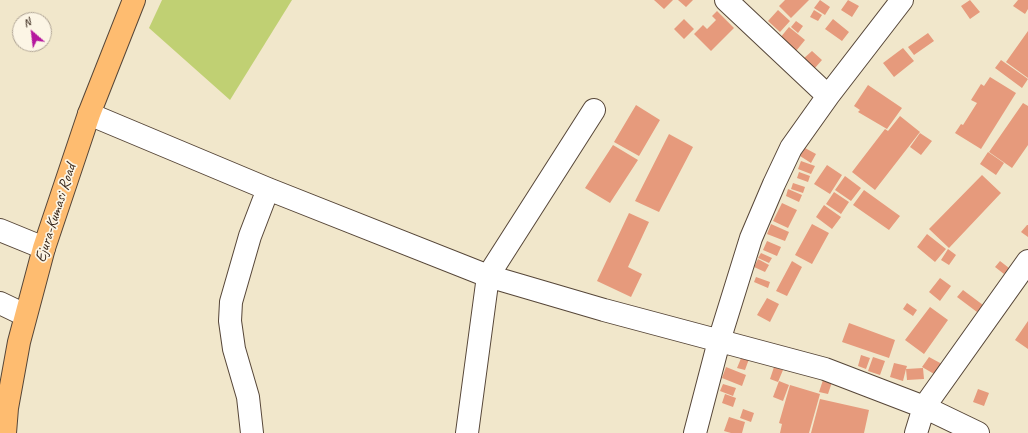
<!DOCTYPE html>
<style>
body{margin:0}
#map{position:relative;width:1028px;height:433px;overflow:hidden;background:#f1e7cb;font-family:Caveat,sans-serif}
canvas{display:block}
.north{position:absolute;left:12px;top:12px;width:40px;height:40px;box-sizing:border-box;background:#fcf5e5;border:1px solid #afa495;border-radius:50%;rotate:332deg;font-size:11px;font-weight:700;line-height:16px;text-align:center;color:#3b2a1e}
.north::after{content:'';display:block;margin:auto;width:14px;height:18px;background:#b5179e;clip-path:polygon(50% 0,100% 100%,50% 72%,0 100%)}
</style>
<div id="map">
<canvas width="1028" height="433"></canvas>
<div class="north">N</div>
</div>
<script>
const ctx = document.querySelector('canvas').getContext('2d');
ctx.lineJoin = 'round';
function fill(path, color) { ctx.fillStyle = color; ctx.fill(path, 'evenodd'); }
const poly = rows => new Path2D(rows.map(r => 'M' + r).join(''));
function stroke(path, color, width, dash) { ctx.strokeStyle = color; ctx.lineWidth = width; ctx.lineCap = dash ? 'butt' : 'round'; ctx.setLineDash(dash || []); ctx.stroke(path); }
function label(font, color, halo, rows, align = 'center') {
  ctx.font = font + ' Caveat,sans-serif'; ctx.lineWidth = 3.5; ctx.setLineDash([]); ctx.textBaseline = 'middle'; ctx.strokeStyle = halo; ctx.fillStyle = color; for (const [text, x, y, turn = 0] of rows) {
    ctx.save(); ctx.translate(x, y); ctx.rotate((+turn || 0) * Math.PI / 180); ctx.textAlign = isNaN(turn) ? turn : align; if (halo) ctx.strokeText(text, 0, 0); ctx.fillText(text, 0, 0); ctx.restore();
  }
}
const green = poly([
 [162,0,292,0,230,100,149,28]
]);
const building = poly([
 [654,0,673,0,664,9],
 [678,0,693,0,686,7],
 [785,0,809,0,791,18,779,6],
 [820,0,830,7,825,15,814,8],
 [848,0,859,6,852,17,841,10],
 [970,0,980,12,970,19,961,6],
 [1018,0,1028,0,1028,9,1025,14,1013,6],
 [778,10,790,21,780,32,768,21],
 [814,10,822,15,818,21,810,17],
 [717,11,734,28,711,51,694,34,703,25,707,29,716,20,712,16],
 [684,19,694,29,684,39,674,29],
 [833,19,849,32,842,41,825,29],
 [796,21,803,26,798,33,791,27],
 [789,27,805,40,796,51,780,38],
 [1028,31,1028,78,1006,62],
 [928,33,934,41,914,55,908,47],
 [903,48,914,61,894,77,883,63],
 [812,51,822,60,814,69,803,59],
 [1001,60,1028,79,1022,88,995,68],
 [990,77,1016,93,981,149,955,133,961,124,963,125,977,103,971,100,981,84,984,86],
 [868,85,902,108,887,129,858,112,860,110,854,106],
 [1023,103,1028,106,1028,145,1012,168,989,152],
 [636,105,660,120,639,156,614,142],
 [900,116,920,132,875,190,852,172,885,129,888,131],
 [920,133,932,141,921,155,910,147],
 [669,134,693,147,659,212,635,201],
 [613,145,638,160,610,203,585,188],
 [805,148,816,154,811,163,800,156],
 [988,152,1004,163,996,175,980,164],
 [801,161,815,166,811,174,798,169],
 [827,165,842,175,830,194,814,184],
 [799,172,810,176,808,182,797,178],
 [982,175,1001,193,949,248,929,229],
 [845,176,861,188,851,201,835,190],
 [793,183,805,187,803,193,791,189],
 [788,189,802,195,799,202,786,196],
 [864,190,900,216,889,230,853,205],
 [834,192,849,202,841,214,826,204],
 [782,203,797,210,788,228,773,221],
 [824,205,841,217,832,229,816,217],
 [629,213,649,222,628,267,642,274,631,297,597,281],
 [771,224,789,232,785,241,767,234],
 [812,224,829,233,812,264,795,255],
 [1027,225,1028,225,1028,237,1021,232],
 [927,234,946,249,935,262,917,247],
 [767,241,781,247,777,256,763,250],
 [948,249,956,255,949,265,941,260],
 [761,253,772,258,769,263,758,258],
 [758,259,769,265,765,272,754,267],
 [792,261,802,267,787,296,776,291],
 [1000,261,1009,268,1004,274,995,267],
 [756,277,770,282,768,288,754,282],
 [940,278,951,286,940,301,929,292],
 [963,290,983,305,977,312,957,297],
 [767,298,779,304,770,322,757,315],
 [907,303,917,310,913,316,903,309],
 [930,307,948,320,924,354,905,340],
 [1028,321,1028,349,1015,340],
 [849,323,895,340,889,358,842,342],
 [861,355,870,358,866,369,858,366],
 [742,356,749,359,745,370,737,368],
 [873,357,885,361,880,375,868,371],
 [929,357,942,364,936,375,922,367],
 [894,363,907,366,906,369,923,368,924,379,907,380,906,369,903,381,890,377],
 [726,367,746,375,742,386,722,378],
 [774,367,783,370,778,382,770,379],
 [823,380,832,382,828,394,819,392],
 [779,381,789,385,783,401,773,397],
 [723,384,736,388,733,396,720,391],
 [790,385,820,394,809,433,780,433,782,424,779,423],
 [978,389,989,393,984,406,973,402],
 [725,394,736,398,733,407,722,403],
 [820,399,869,410,864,433,811,433],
 [743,409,754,413,751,422,740,418],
 [729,417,745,422,742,433,731,433,724,431]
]);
const minor = poly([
 [726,0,828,96],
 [89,114,268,189,488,276,604,310,825,369,924,407,978,433],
 [0,230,44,248],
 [0,303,25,315],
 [252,433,248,397,234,349,230,321,231,302,250,236,268,189],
 [467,433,488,276,594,110],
 [695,433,719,341,751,238,774,184,791,148,828,96,902,0],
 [916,433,924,407,1028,261]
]);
const major = poly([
 [5,433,7,408,19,342,44,248,89,114,134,0]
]);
const streetNames = [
 ["Ejura-Kumasi Road",56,213,-72]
];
fill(green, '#c0d073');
fill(building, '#e69a7c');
stroke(minor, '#564638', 24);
stroke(major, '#564638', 24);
stroke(minor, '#fff', 22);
stroke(major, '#febc70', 22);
label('16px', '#3b2a1e', '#fcf5e5', streetNames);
</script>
